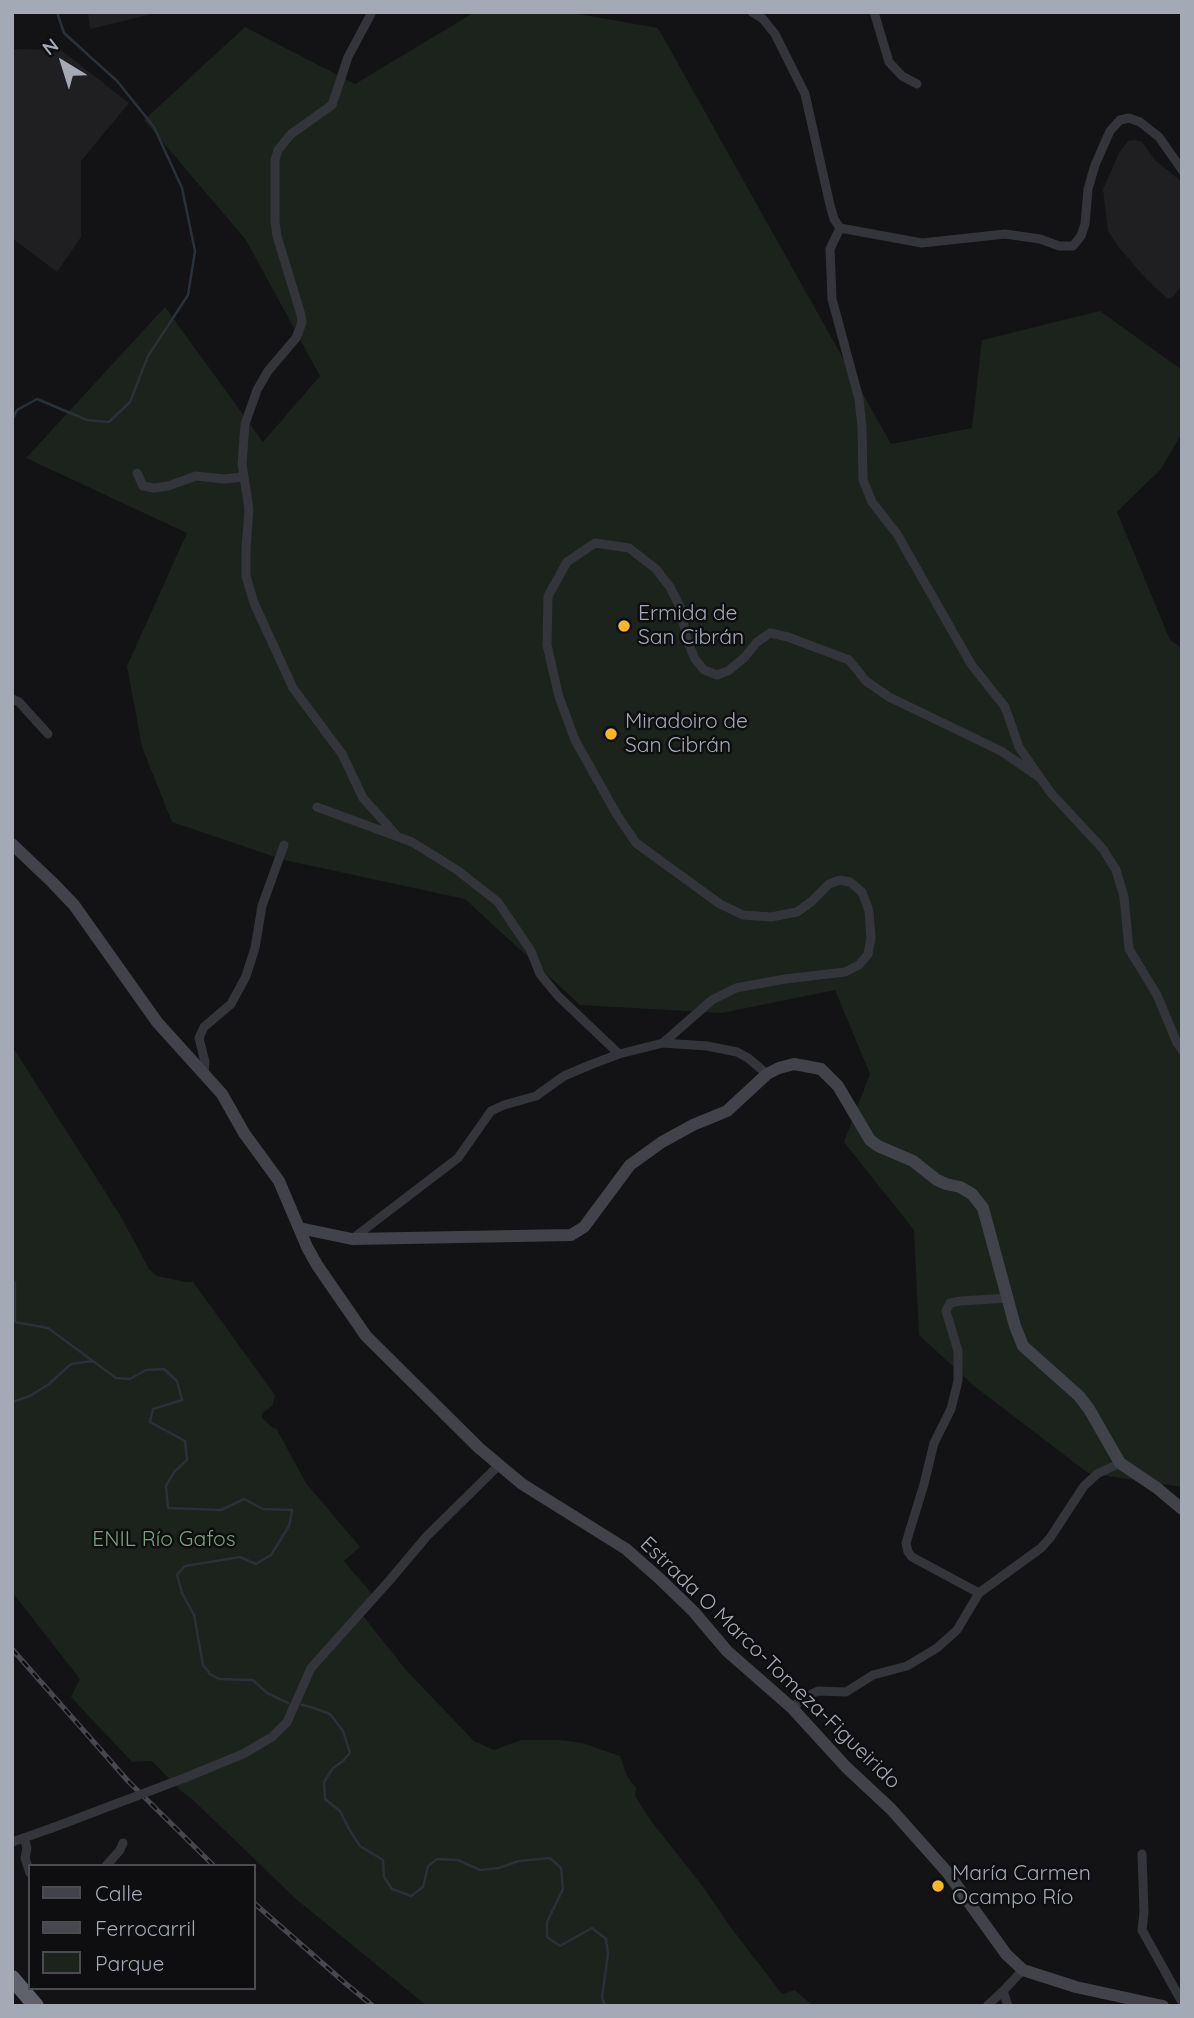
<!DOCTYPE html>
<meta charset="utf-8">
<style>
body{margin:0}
#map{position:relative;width:1194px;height:2018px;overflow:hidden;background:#131315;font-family:Quicksand,sans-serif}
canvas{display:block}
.frame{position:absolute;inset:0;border:14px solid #a4a9b6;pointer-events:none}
.legend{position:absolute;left:28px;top:1864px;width:228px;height:126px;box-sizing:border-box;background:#0e0e10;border:2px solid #4a4c52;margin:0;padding:9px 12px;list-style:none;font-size:21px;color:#a4a9b6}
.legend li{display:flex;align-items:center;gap:14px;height:35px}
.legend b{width:35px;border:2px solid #4a4c52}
.north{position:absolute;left:28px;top:28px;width:70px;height:70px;-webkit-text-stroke:5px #0e0e10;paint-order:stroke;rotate:322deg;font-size:19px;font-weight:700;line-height:28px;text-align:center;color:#a4a9b6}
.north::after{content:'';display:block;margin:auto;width:24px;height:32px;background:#a4a9b6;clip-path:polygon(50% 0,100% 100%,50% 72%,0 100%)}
</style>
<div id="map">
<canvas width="1194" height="2018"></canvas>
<div class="frame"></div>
<ul class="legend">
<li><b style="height:9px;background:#42434a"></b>Calle</li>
<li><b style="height:9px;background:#47484f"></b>Ferrocarril</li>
<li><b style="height:19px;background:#1b231c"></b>Parque</li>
</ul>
<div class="north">N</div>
</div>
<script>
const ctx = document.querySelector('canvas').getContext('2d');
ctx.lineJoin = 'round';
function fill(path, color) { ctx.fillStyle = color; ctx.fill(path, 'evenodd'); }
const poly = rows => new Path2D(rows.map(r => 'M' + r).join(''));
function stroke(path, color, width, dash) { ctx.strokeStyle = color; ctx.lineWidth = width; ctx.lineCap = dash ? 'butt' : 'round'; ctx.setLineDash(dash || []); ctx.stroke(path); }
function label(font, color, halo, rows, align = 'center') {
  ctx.font = font + ' Quicksand,sans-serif'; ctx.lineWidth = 5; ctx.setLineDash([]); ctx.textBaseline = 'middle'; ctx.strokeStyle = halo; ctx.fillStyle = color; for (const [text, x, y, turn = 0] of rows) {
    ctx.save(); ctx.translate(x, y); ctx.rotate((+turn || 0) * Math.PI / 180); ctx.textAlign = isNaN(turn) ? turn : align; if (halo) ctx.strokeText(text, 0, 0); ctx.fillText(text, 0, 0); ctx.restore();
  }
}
const built = poly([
 [88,12,160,12,90,29],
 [12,49,61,50,129,103,81,161,81,237,57,272,12,238],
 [1135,140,1142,142,1155,160,1182,182,1182,285,1174,296,1168,299,1146,279,1117,245,1108,231,1103,189,1119,153,1128,141]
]);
const green = poly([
 [475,12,567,12,658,28,891,444,972,428,982,340,1100,311,1182,370,1182,433,1161,469,1117,512,1170,640,1182,648,1182,1487,1088,1473,974,1386,919,1335,914,1230,844,1142,870,1074,835,990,722,1013,580,1005,465,899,284,860,172,822,142,747,127,666,187,533,26,458,165,307,263,442,320,376,246,240,144,120,245,27,355,84],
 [12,1046,120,1215,149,1269,157,1276,186,1282,193,1282,275,1395,273,1405,263,1413,262,1418,273,1428,276,1428,306,1483,360,1547,344,1561,372,1594,363,1611,364,1617,406,1670,474,1741,494,1750,522,1740,560,1740,582,1743,620,1756,627,1776,636,1788,635,1796,651,1821,701,1884,732,1929,782,1994,795,1990,813,2006,427,2006,296,1899,193,1800,179,1789,152,1761,132,1762,71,1697,80,1679,12,1592]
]);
const stream = poly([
 [12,420,17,410,37,399,87,420,109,422,130,402,148,356,188,295,195,251,182,188,154,127,117,81,64,33,57,12],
 [12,1279,15,1283,15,1322,48,1328,116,1378,130,1379,146,1370,164,1369,177,1381,182,1400,153,1409,150,1422,185,1441,187,1460,174,1472,166,1486,168,1508,221,1510,244,1499,263,1509,292,1510,289,1526,271,1555,256,1564,240,1557,185,1566,177,1575,182,1593,194,1615,203,1665,210,1674,219,1679,253,1680,267,1693,288,1703],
 [12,1402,30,1396,49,1384,71,1364,93,1361],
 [302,1705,311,1707,330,1714,343,1731,350,1753,343,1761,333,1768,324,1782,325,1799,340,1811,349,1829,360,1846,383,1860,384,1877,392,1889,411,1896,423,1887,428,1866,437,1859,458,1860,480,1870,499,1868,519,1861,550,1858,561,1868,563,1889,547,1922,547,1937,560,1946,592,1928,606,1939,608,1954,602,1997,605,2006]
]);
const street = poly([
 [372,12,348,57,332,105,291,134,278,150,275,160,275,222,277,236,301,315,302,323,296,338,268,371,257,390,245,424,242,464,249,509,246,548,246,576,254,603,293,688,342,754,363,798,397,836],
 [752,12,763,19,775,34,805,94,830,205,834,219,840,228,922,243,1005,234,1040,239,1059,246,1073,246,1081,236,1085,224,1088,189,1095,165,1110,131,1120,120,1129,118,1140,122,1159,137,1182,170],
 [874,12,889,62,902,76,917,84],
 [840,228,830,249,832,299,859,399,862,427,863,480,872,502,897,534,971,664,1005,707,1019,747,1050,792,1103,849,1116,870,1124,897,1129,949,1157,995,1177,1043,1182,1050],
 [137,473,143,486,154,488,168,486,196,476,224,479,244,477],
 [12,699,19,702,48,734],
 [317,807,412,842,457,870,498,902,531,951,540,974,558,996,619,1054],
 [663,1043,712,1000,736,988,785,979,845,972,859,965,868,954,871,938,869,911,862,892,850,882,840,880,829,884,811,902,797,912,771,917,743,915,720,904,636,843,617,815,575,740,559,697,547,645,548,596,567,562,595,543,629,548,656,569,670,587,680,607,687,640,695,659,704,670,717,675,728,671,744,658,757,642,770,633,788,637,849,660,866,681,889,697,1001,751,1039,777],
 [204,1074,205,1062,199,1038,204,1027,231,1004,246,976,255,948,262,906,284,845],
 [352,1239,458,1158,491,1111,504,1105,536,1096,564,1076,590,1065,619,1054,663,1043,707,1046,737,1052,748,1058,767,1074],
 [979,1593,912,1557,908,1552,906,1543,924,1484,934,1443,951,1409,958,1381,958,1351,946,1311,950,1303,961,1301,1009,1298],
 [792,1708,805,1697,818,1691,846,1692,873,1675,907,1666,937,1648,957,1630,979,1593,1041,1548,1050,1538,1084,1486,1097,1474,1120,1463],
 [187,1777,243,1754,272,1737,287,1722,311,1668,389,1581,427,1536,499,1465],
 [24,1838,27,1848,25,1858,30,1873],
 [12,1842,52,1828],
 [1142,1854,1144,1912,1142,1930,1182,2002],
 [106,1866,120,1850,123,1843],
 [987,2006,1003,1991],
 [1008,2006,1003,1991,1023,1970]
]);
const secondary = poly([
 [12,844,52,882,74,905,157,1022,222,1094,244,1133,279,1181,307,1247,317,1265,366,1336,479,1448,522,1484,626,1549,660,1579,694,1612,727,1651,792,1708,846,1767,891,1809,947,1872,1006,1954,1023,1970,1076,1987,1163,2006],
 [299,1228,352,1239,571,1235,584,1227,630,1165,662,1142,693,1125,727,1111,767,1074,779,1068,794,1064,821,1069,838,1086,870,1140,878,1146,913,1161,937,1180,946,1184,960,1187,972,1194,983,1208,1015,1326,1023,1346,1079,1396,1089,1409,1120,1463,1157,1488,1182,1509]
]);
const highway = poly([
 [12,1978,36,2006]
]);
const rail = poly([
 [12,1649,128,1781,214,1866],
 [254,1903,345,1983,373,2006]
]);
const streetBridge = poly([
 [52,1828,187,1777]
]);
const markers = [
 [624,626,7,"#fab625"],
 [611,734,7,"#fab625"],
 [938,1886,7,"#fab625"]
];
const poiNames = [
 ["Ermida de",638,614],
 ["San Cibrán",638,638],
 ["Miradoiro de",625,722],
 ["San Cibrán",625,746],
 ["María Carmen",952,1874],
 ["Ocampo Río",952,1898]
];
const parkNames = [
 ["ENIL Río Gafos",164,1540]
];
const streetNames = [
 ["Estrada O Marco-Tomeza-Figueirido",770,1663,44]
];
fill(built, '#1f1f22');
fill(green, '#1b231c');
stroke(stream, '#293139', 2.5);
stroke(street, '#34353a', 9);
stroke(secondary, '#42434a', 12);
stroke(highway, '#5f626b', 16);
stroke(rail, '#47484f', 5);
stroke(rail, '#0e0e10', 2.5, [8]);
stroke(streetBridge, '#34353a', 9);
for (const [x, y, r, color] of markers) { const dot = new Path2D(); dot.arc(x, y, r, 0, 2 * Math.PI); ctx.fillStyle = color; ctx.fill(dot); stroke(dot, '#0e0e10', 2.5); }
label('21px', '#a4a9b6', '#0e0e10', poiNames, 'left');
label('21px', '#7aa27d', '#0e0e10', parkNames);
label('21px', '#a4a9b6', '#0e0e10', streetNames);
</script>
